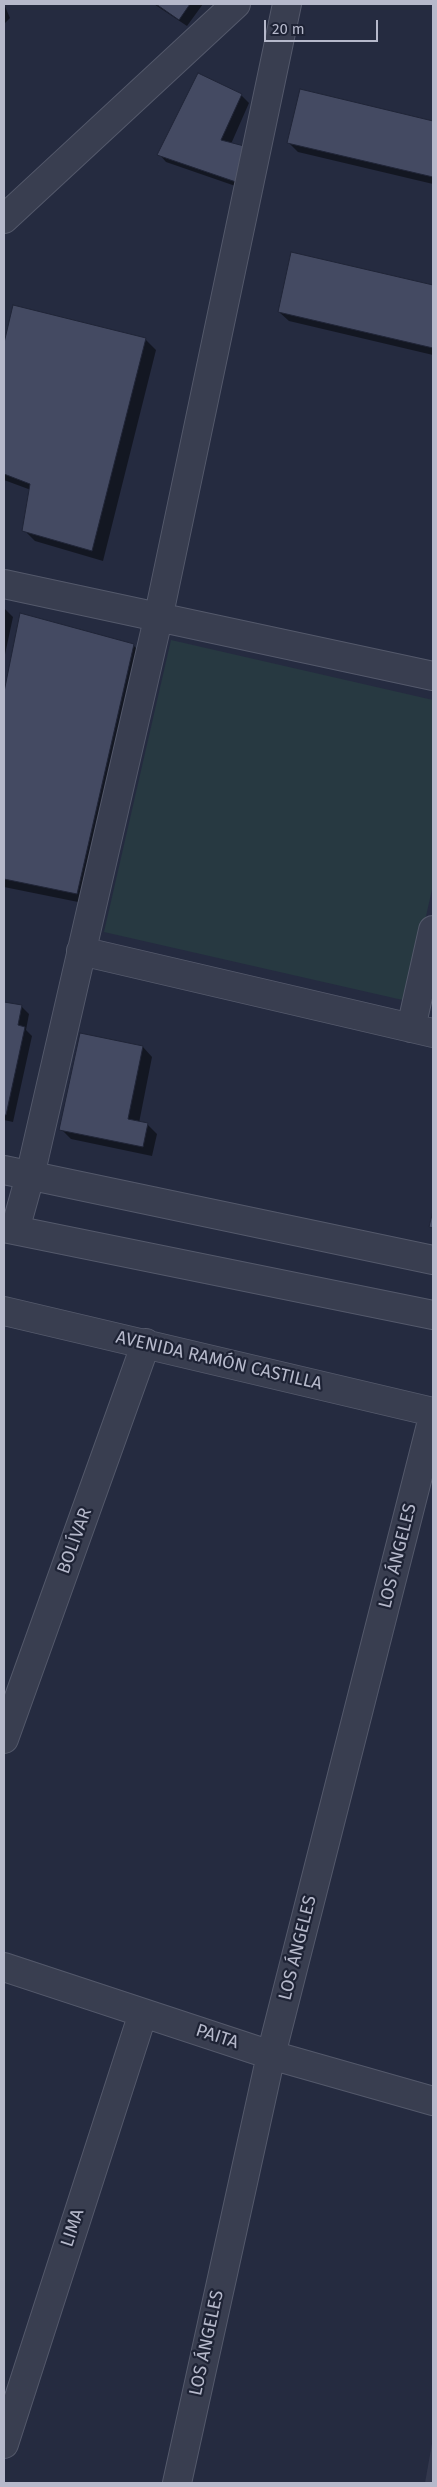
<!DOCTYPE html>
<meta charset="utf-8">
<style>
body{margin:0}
#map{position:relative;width:437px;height:2487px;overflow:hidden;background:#252b40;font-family:"Fira Sans",sans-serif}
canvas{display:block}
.frame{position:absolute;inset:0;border:5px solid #b6b9cb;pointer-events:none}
.scale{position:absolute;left:264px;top:20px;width:114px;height:22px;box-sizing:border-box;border:2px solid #b6b9cb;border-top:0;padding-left:6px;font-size:15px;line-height:18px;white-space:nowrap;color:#b6b9cb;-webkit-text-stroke:4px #1e2335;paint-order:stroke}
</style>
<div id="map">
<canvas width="437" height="2487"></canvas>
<div class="frame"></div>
<div class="scale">20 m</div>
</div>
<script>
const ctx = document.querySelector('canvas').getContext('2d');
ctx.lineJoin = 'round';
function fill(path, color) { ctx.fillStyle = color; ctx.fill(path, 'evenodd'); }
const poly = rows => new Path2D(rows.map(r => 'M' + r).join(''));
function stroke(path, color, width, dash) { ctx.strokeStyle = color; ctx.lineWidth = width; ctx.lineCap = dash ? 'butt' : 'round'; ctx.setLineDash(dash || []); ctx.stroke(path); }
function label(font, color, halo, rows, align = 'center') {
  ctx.font = font + ' "Fira Sans",sans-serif'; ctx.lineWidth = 4.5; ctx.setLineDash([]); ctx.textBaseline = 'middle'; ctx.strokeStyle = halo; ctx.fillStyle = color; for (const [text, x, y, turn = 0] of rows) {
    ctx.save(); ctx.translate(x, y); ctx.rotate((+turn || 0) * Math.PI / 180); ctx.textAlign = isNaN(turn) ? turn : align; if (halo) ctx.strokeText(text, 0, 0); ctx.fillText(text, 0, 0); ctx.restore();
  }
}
const airport = poly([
 [433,2438,433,2483,425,2483]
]);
const green = poly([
 [171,640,433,700,433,885,407,1001,104,932]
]);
const shadow = poly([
 [4,4,10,18,4,24],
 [154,4,203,4,187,26],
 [301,91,433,122,433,184,298,152,288,142],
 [241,95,249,103,231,144,244,189,166,162,159,154],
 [292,254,433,287,433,355,289,321,279,312],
 [14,306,145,339,156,350,103,561,35,541,24,530,31,490,4,480,4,347],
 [4,608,13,617,4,659],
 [21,615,133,645,144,656,88,904,4,887,4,698],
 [4,1003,22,1007,29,1014,26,1030,32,1036,13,1122,4,1120],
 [143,1047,152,1057,139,1123,147,1124,157,1134,152,1156,71,1139,61,1129]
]);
const building = poly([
 [156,4,190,4,179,20,156,4],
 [198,73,242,94,221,140,248,147,236,182,157,155,198,73],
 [300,89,433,121,433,177,287,143,300,89],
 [291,252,433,285,433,348,278,312,291,252],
 [13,305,146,338,92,551,22,531,30,484,4,474,4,343,13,305],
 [20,613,134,644,77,894,4,879,4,692,20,613],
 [4,1002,22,1005,18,1025,25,1027,6,1115,4,1115,4,1002],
 [80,1033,143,1046,128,1119,148,1123,143,1147,59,1130,80,1033],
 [433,1211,433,1228,429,1227,433,1211]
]);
const minor = poly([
 [4,219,236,4],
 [4,584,433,676],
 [81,951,433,1033],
 [411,1028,433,930],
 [4,1170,433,1260],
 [4,1228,433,1315],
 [15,1230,30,1176,158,619,287,4],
 [4,1311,433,1412],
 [4,1739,146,1343],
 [4,1967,271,2055,433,2101],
 [4,2444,143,2013],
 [177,2483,271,2055,433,1417]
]);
const streetNames = [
 ["AVENIDA RAMÓN CASTILLA",219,1361,13],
 ["BOLÍVAR",75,1541,-70],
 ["LOS ÁNGELES",398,1556,-76],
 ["LOS ÁNGELES",298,1948,-76],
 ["PAITA",217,2037,18],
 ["LIMA",73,2228,-72],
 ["LOS ÁNGELES",207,2343,-78]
];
fill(airport, '#33384d');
fill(green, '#273941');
fill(shadow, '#0007');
fill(building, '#444a62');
stroke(building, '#202537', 1);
stroke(minor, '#54596b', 30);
stroke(minor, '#393e50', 28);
label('18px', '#b6b9cb', '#1e2335', streetNames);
</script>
